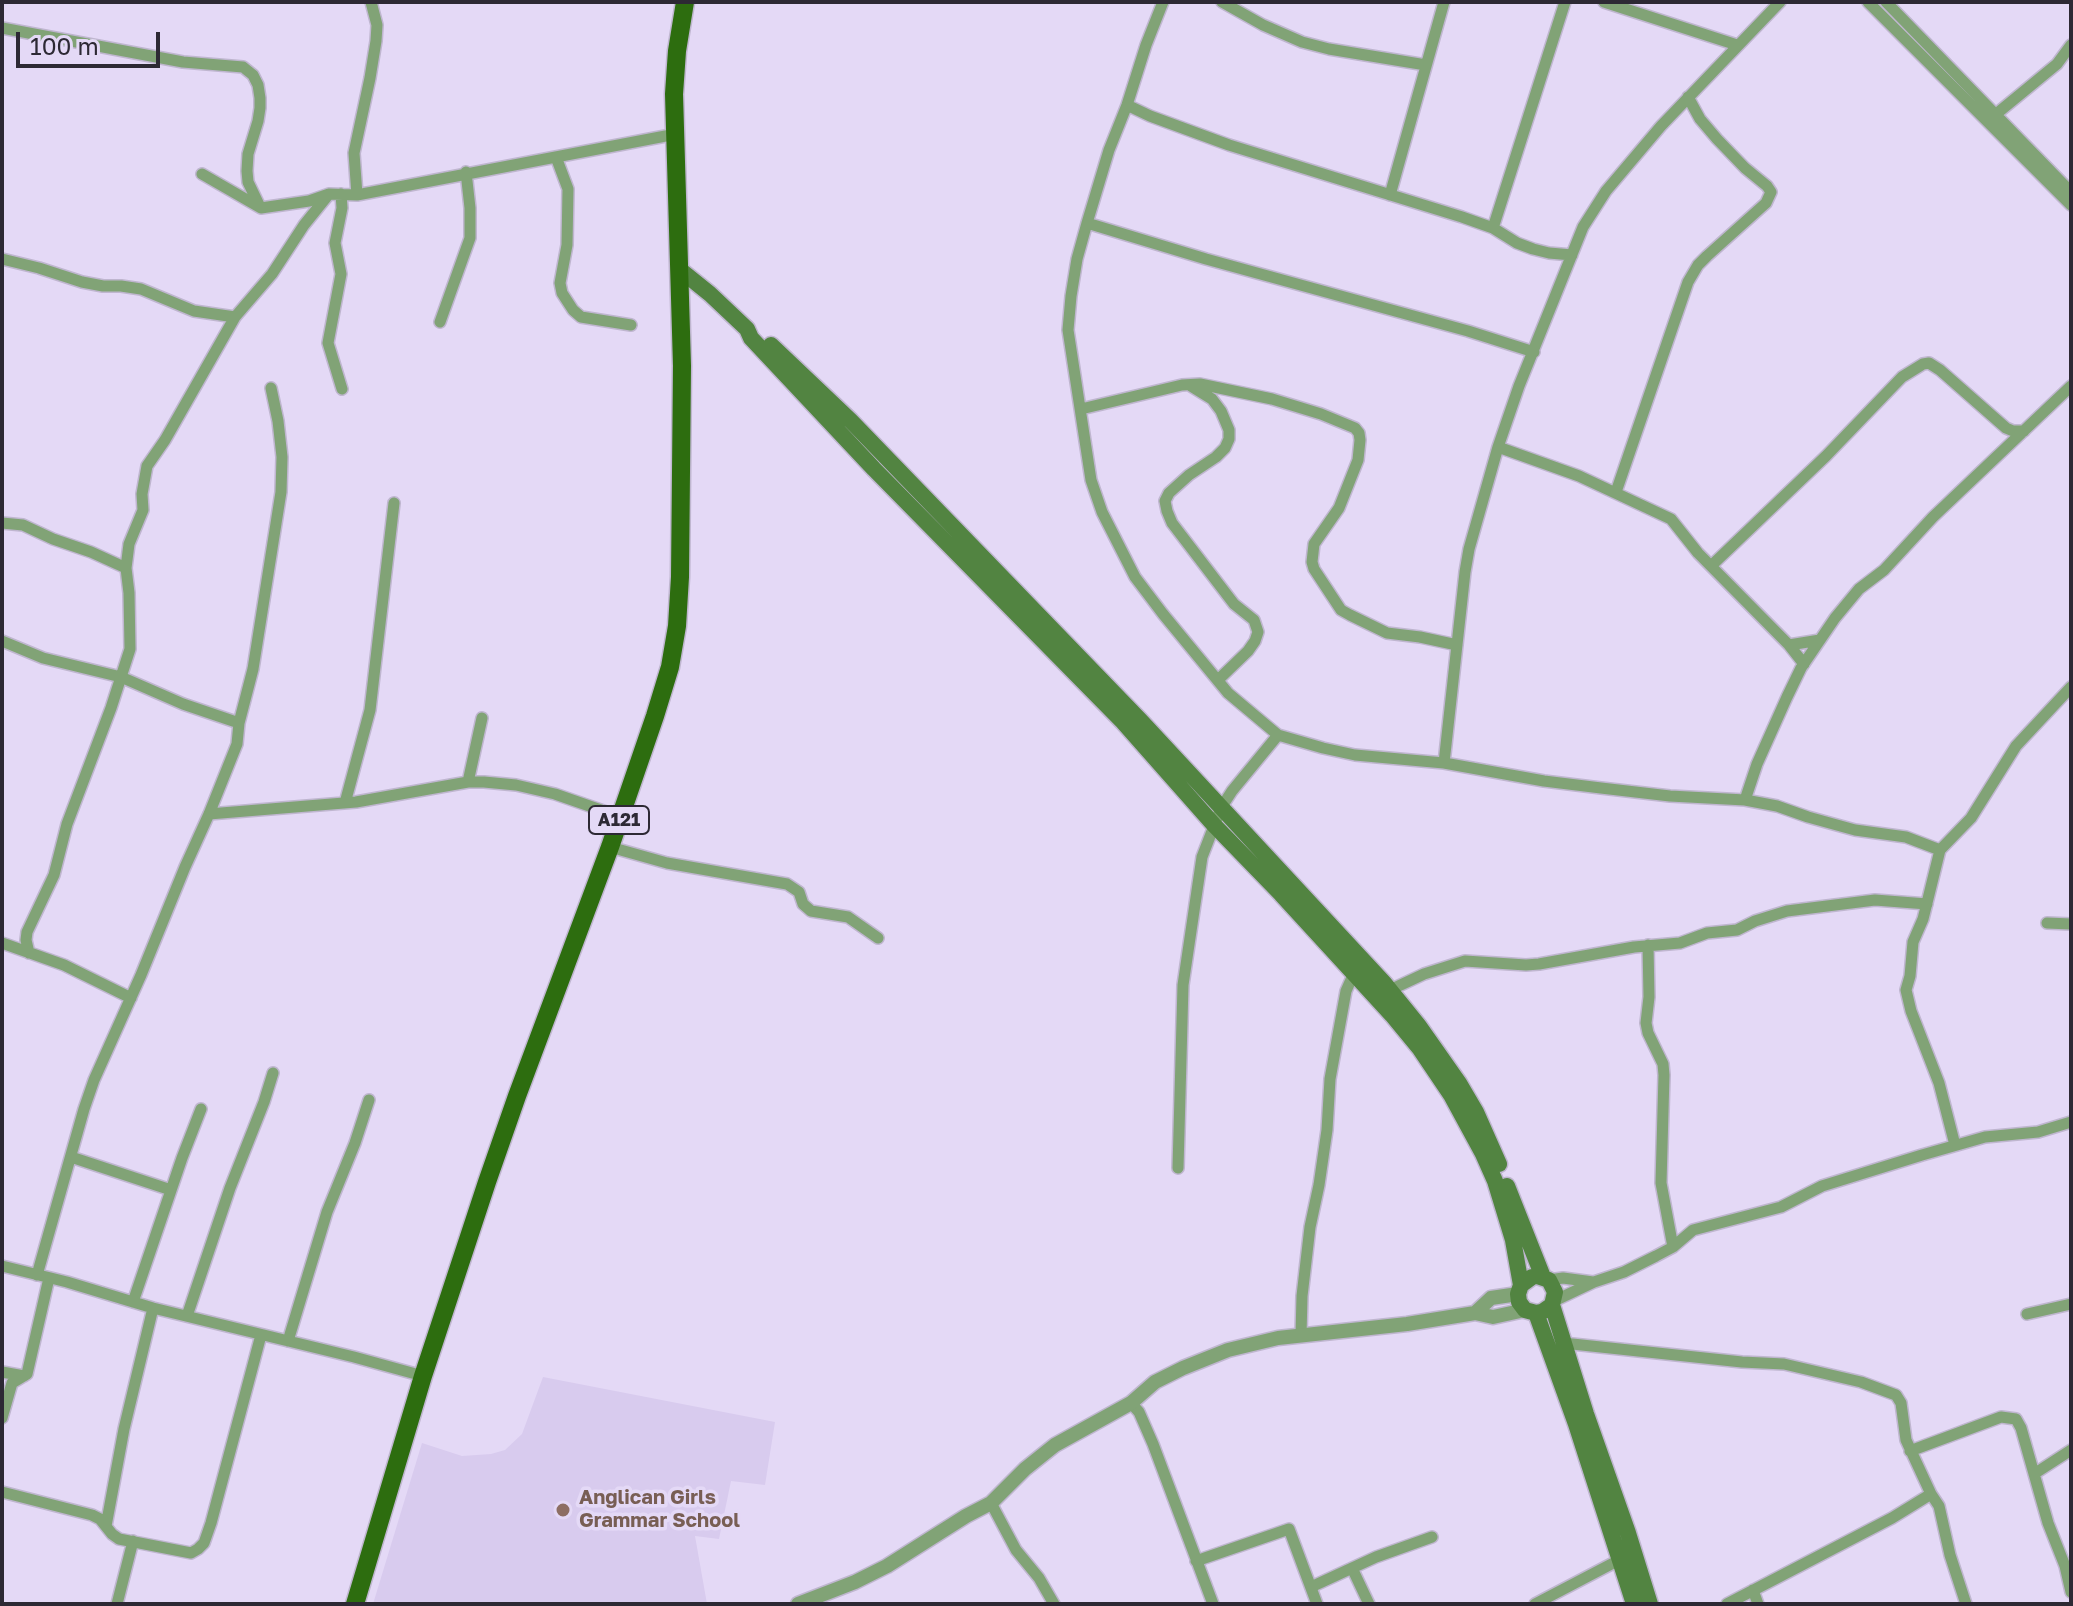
<!DOCTYPE html>
<style>
body{margin:0}
#map{position:relative;width:2073px;height:1606px;overflow:hidden;background:#e4d9f6;font-family:"Golos Text",sans-serif}
canvas{display:block}
.frame{position:absolute;inset:0;border:4px solid #2d2934;pointer-events:none}
.scale{position:absolute;left:16px;top:32px;width:144px;height:36px;box-sizing:border-box;border:4px solid #2d2934;border-top:0;padding-left:10px;font-size:24px;line-height:28px;white-space:nowrap;color:#2d2934;-webkit-text-stroke:6px #e4d9f6;paint-order:stroke}
</style>
<div id="map">
<canvas width="2073" height="1606"></canvas>
<div class="frame"></div>
<div class="scale">100 m</div>
</div>
<script>
const ctx = document.querySelector('canvas').getContext('2d');
ctx.lineJoin = 'round';
function fill(path, color) { ctx.fillStyle = color; ctx.fill(path, 'evenodd'); }
const poly = rows => new Path2D(rows.map(r => 'M' + r).join(''));
function stroke(path, color, width, dash) { ctx.strokeStyle = color; ctx.lineWidth = width; ctx.lineCap = dash ? 'butt' : 'round'; ctx.setLineDash(dash || []); ctx.stroke(path); }
function label(font, color, halo, rows, align = 'center') {
  ctx.font = font + ' "Golos Text",sans-serif'; ctx.lineWidth = 7; ctx.setLineDash([]); ctx.textBaseline = 'middle'; ctx.strokeStyle = halo; ctx.fillStyle = color; for (const [text, x, y, turn = 0] of rows) {
    ctx.save(); ctx.translate(x, y); ctx.rotate((+turn || 0) * Math.PI / 180); ctx.textAlign = isNaN(turn) ? turn : align; if (halo) ctx.strokeText(text, 0, 0); ctx.fillText(text, 0, 0); ctx.restore();
  }
}
const built = poly([
 [543,1377,775,1422,765,1485,731,1481,719,1539,695,1536,707,1604,373,1604,422,1443,462,1456,491,1454,505,1450,522,1434]
]);
const minor = poly([
 [1163,2,1146,45,1127,105,1109,150,1087,223,1077,259,1071,296,1068,330,1091,480,1102,512,1135,577,1163,614,1228,693,1278,735,1323,748,1355,755,1444,763,1544,781,1601,788,1670,796,1745,800,1777,806,1808,817,1855,830,1906,837,1940,850],
 [1222,2,1263,25,1302,42,1329,49,1426,65],
 [1604,2,1737,45],
 [1868,2,2071,205],
 [1886,2,2071,192],
 [2,28,183,62,243,67,253,75,258,85,260,98,260,108,258,121,248,154,247,171,248,182,260,207],
 [1127,105,1150,116,1229,145,1462,217,1493,228,1517,243,1533,249,1549,253,1572,255],
 [1995,115,2057,64,2071,45],
 [556,157,568,189,567,245,560,283,562,293,573,310,581,317,631,325],
 [202,174,261,208,309,201,329,194,357,195,676,134],
 [341,194,342,208,335,243,341,274,328,343,342,389],
 [357,195,354,153,370,78,376,41,377,25,371,2],
 [1390,195,1444,2],
 [1087,223,1206,259,1468,331,1534,352],
 [1493,228,1565,2],
 [2,259,39,268,82,282,103,286,121,286,141,289,194,311,235,317],
 [440,322,470,238,470,208,466,172],
 [1191,386,1212,399,1221,411,1229,430,1229,439,1225,448,1216,457,1189,475,1169,493,1165,501,1167,511,1172,523,1234,604,1254,620,1258,632,1255,641,1248,651,1218,680],
 [1081,409,1182,385,1200,384,1272,399,1321,414,1355,428,1359,433,1360,440,1358,460,1339,508,1314,544,1312,562,1314,569,1341,610,1350,615,1387,633,1420,637,1457,645],
 [1498,447,1579,476,1671,519,1698,553,1789,645,1804,664],
 [1616,492,1688,282,1698,265,1707,256,1766,203,1771,192,1767,186,1745,168,1717,139,1700,119,1688,97],
 [2,523,23,525,53,539,91,552,126,568],
 [1711,566,1826,456,1902,377,1923,364,1929,363,1940,370,2006,428,2013,431,2024,431],
 [2,641,43,658,121,677,183,704,239,723],
 [1789,645,1820,640],
 [1444,763,1465,572,1469,549,1498,447,1519,386,1583,227,1606,191,1661,126,1780,2],
 [468,782,482,718],
 [1745,800,1757,764,1787,697,1801,668,1835,618,1859,589,1884,570,1933,517,2071,386],
 [345,803,370,710,394,503],
 [209,814,356,802,468,782,484,782,516,785,555,794,621,817],
 [610,847,667,863,787,884,799,892,803,904,811,911,848,917,878,938],
 [2047,923,2071,924],
 [2,943,64,965,131,998],
 [1648,945,1649,997,1646,1023,1648,1033,1663,1064,1664,1075,1661,1183,1673,1247],
 [29,953,26,940,27,932,54,875,67,824,111,708,130,649,129,593,126,568,129,544,143,510,142,494,147,466,165,440,235,317,272,274,304,225,329,194],
 [1390,990,1424,974,1465,961,1526,965,1539,964,1634,947,1680,943,1707,933,1737,930,1755,921,1787,911,1875,900,1927,904],
 [1955,1145,1939,1083,1911,1011,1906,990,1910,976,1913,942,1923,919,1940,850,1971,818,2016,746,2071,687],
 [71,1157,171,1190],
 [1178,1168,1183,985,1202,857,1221,808,1232,791,1278,735],
 [2,1266,67,1282,153,1308,354,1357,423,1376],
 [37,1275,84,1109,94,1080,141,975,185,867,209,814,237,744,239,723,253,669,281,492,282,457,278,421,271,388],
 [1549,1280,1563,1278,1593,1282],
 [1554,1301,1594,1282,1624,1272,1656,1256,1673,1247,1693,1230,1781,1207,1822,1186,1922,1155,1985,1137,2038,1132,2071,1122],
 [133,1302,182,1158,201,1109],
 [2027,1314,2071,1304],
 [187,1316,230,1188,264,1102,273,1073],
 [1301,1335,1302,1296,1310,1227,1319,1185,1327,1130,1330,1079,1346,991,1354,973],
 [288,1341,327,1212,355,1143,369,1100],
 [1563,1343,1742,1362,1784,1364,1861,1382,1896,1395,1901,1403,1906,1440,1931,1494,1939,1506,1950,1555,1966,1604],
 [2,1372,24,1376],
 [1131,1403,1139,1412,1153,1444,1213,1604],
 [2,1418,12,1383,27,1374,49,1278],
 [1910,1451,2001,1417,2016,1419,2021,1428,2048,1523,2065,1566,2071,1592],
 [2034,1474,2071,1450],
 [2,1492,92,1515,100,1519,112,1534,119,1539,191,1553,198,1549,204,1543,211,1523,261,1335],
 [991,1503,1016,1550,1039,1578,1054,1604],
 [106,1526,124,1429,153,1308],
 [1196,1561,1289,1529,1317,1604],
 [1352,1568,1369,1604],
 [1311,1587,1376,1557,1432,1537],
 [1753,1590,1758,1604],
 [117,1604,133,1541],
 [1535,1604,1621,1559],
 [1727,1604,1892,1518,1931,1494]
]);
const tertiary = poly([
 [1475,1313,1491,1298,1518,1294],
 [798,1604,855,1582,887,1566,966,1516,991,1503,1025,1469,1055,1445,1131,1403,1155,1382,1183,1368,1228,1350,1278,1338,1407,1324,1475,1313,1493,1317,1525,1310]
]);
const secondary = poly([
 [679,269,710,294,747,329,751,338,874,469,1123,722,1214,825,1281,894,1392,1015,1420,1049,1451,1095,1483,1154,1495,1181,1513,1240,1521,1285,1518,1294,1519,1302,1525,1310,1536,1313,1542,1312,1552,1305,1555,1292,1549,1280,1537,1276,1532,1277,1521,1285],
 [771,345,851,421,1141,721,1385,984,1419,1026,1459,1083,1476,1112,1499,1164],
 [1507,1186,1543,1277],
 [1552,1305,1586,1414,1628,1533,1650,1604],
 [1536,1313,1576,1424,1634,1604]
]);
const primary = poly([
 [355,1604,423,1376,487,1182,517,1096,610,847,655,716,670,667,677,626,680,577,682,366,674,94,677,51,685,2]
]);
const markers = [
 [563,1510,8,"#8d6e63"]
];
const shields = [
 [619,820,60]
];
const shieldNames = [
 ["A121",619,820]
];
const educationNames = [
 ["Anglican Girls",579,1498],
 ["Grammar School",579,1521]
];
fill(built, '#d8cbee');
stroke(minor, '#bfb6cf', 14);
stroke(tertiary, '#bfb6cf', 17);
stroke(secondary, '#bfb6cf', 19);
stroke(primary, '#bfb6cf', 21);
stroke(minor, '#81a376', 11);
stroke(tertiary, '#81a376', 14);
stroke(secondary, '#528441', 16);
stroke(primary, '#2d6d0f', 18);
for (const [x, y, r, color] of markers) { const dot = new Path2D(); dot.arc(x, y, r, 0, 2 * Math.PI); ctx.fillStyle = color; ctx.fill(dot); stroke(dot, '#e4d9f6', 3); }
for (const [x, y, w] of shields) { const box = new Path2D(); box.roundRect(x - w / 2, y - 14, w, 28, 6); ctx.fillStyle = '#e4d9f6'; ctx.fill(box); stroke(box, '#2d2934', 2); }
label('bold 18px', '#2d2934', null, shieldNames);
label('bold 20px', '#785e54', '#e4d9f6', educationNames, 'left');
</script>
